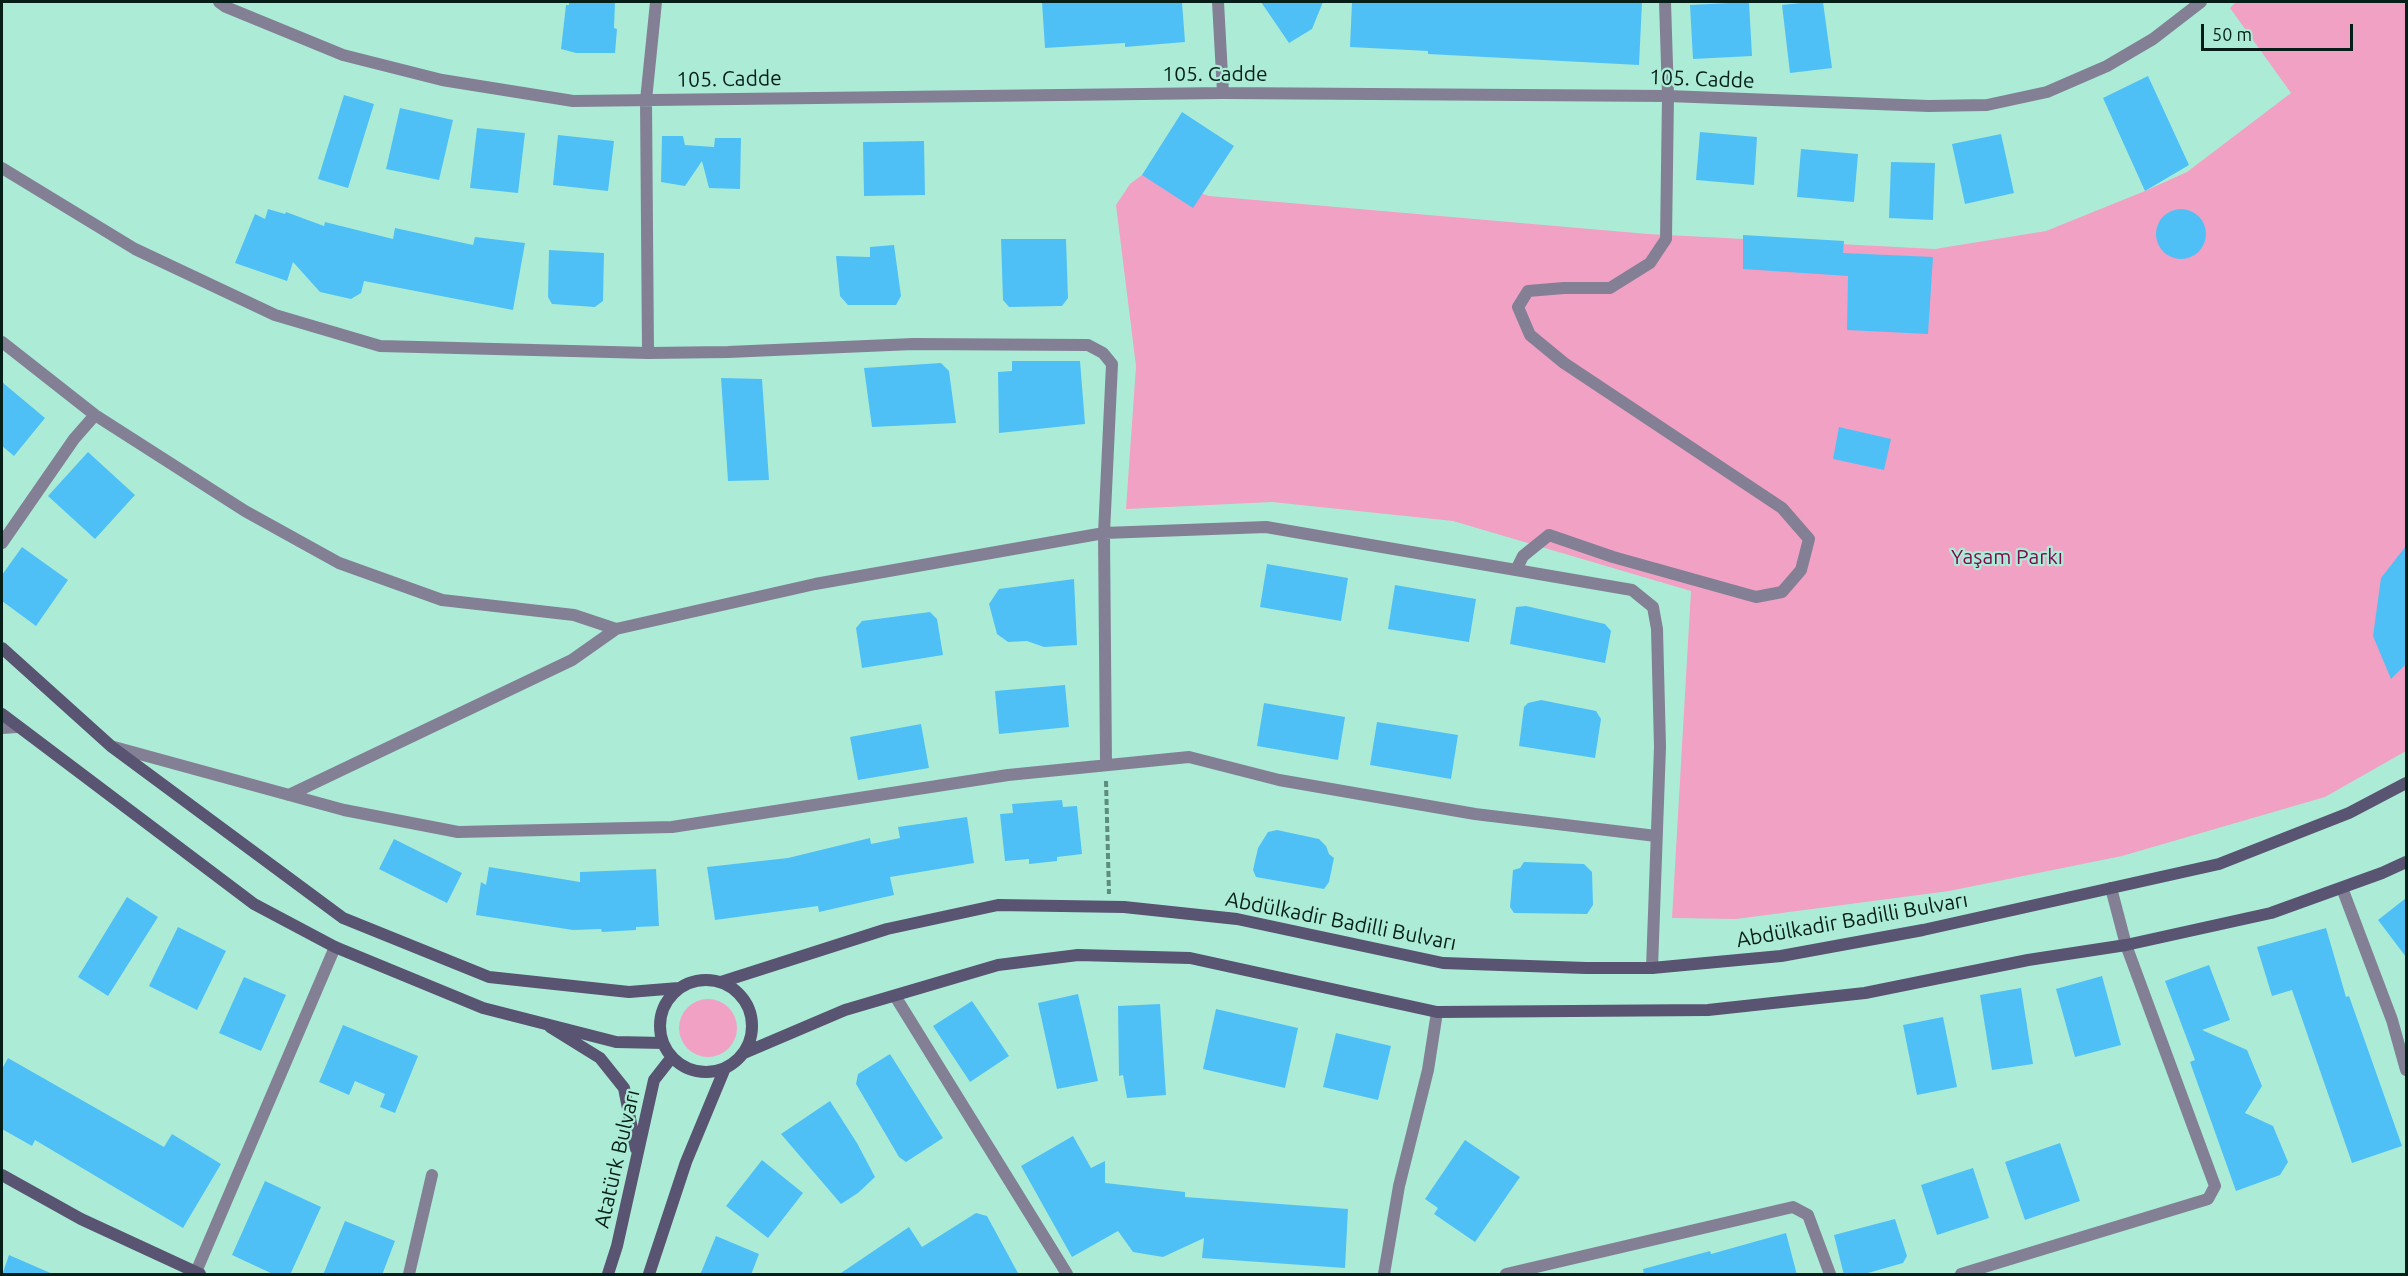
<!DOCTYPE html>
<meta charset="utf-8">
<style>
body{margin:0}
#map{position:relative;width:2408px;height:1276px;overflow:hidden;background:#acecd7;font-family:Ubuntu,sans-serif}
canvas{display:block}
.frame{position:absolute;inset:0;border:3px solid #051f18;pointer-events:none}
.scale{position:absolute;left:2201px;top:24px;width:152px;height:27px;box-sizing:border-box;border:3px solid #051f18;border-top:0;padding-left:8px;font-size:18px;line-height:21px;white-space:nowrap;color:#051f18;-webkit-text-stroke:4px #acecd7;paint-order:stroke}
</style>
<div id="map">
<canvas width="2408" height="1276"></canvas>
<div class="frame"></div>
<div class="scale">50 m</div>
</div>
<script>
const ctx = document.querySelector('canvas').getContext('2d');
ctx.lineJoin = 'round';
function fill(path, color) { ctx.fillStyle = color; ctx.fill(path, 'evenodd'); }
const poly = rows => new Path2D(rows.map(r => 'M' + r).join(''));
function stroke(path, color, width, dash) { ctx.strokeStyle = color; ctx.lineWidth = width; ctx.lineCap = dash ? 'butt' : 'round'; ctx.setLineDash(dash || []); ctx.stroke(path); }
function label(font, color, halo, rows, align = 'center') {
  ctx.font = font + ' Ubuntu,sans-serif'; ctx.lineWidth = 4.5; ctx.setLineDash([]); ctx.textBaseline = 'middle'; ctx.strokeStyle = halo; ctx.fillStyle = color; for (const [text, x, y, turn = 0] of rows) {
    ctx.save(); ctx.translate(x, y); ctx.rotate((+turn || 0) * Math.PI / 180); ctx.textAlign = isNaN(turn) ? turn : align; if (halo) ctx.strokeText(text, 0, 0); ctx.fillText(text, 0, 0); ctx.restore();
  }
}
const green = poly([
 [2236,2,2406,2,2406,751,2325,797,2122,856,1949,891,1736,919,1672,918,1691,591,1453,521,1272,502,1126,509,1136,366,1116,205,1130,184,1142,175,1209,196,1648,234,1935,249,2046,231,2145,191,2187,172,2291,93,2230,8],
 '679 1028a29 29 0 1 1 58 0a29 29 0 1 1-58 0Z'
]);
const building = poly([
 [569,2,615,2,614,28,617,29,615,53,576,53,561,49,566,5,569,5],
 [1042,2,1182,2,1185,42,1125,47,1125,43,1045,48],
 [1261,2,1323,2,1312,29,1289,43],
 [1352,2,1642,2,1639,65,1428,54,1428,51,1350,47],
 [1749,2,1752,56,1693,59,1690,5],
 [1810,2,1823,2,1832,68,1790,73,1782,5],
 [2148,76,2189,165,2145,191,2103,98],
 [344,95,374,104,348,188,318,179],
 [400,108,453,120,439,180,386,169],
 [1182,112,1234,146,1193,208,1142,175],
 [477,128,525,133,518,193,470,188],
 [1700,132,1757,137,1754,185,1696,180],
 [2001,134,2014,193,1965,204,1952,144],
 [558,135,614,141,608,191,553,185],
 [662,136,683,136,685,145,714,147,715,138,741,138,740,189,709,188,702,161,685,186,661,182],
 [924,141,925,195,864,196,863,142],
 [1801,149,1858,154,1854,202,1797,197],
 [1891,162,1935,163,1933,220,1889,218],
 [268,209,285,214,286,212,324,226,325,222,393,239,395,228,473,245,475,237,525,243,513,310,364,281,361,293,351,299,320,292,293,262,287,281,235,263,255,214,265,219],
 '2156 234a25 25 0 1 1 50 0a25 25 0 1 1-50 0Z',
 [1743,235,1844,241,1843,253,1933,257,1928,334,1847,330,1848,276,1743,269],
 [1001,239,1066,239,1068,298,1062,306,1009,307,1003,300],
 [894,245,901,296,896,305,848,305,840,296,836,256,870,257,870,247],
 [549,250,604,253,603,301,595,307,552,304,548,297],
 [1012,361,1080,361,1085,424,999,433,998,372,1012,371],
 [941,363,949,371,956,423,872,427,864,368],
 [721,378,762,379,769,480,728,481],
 [2,382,45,418,14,456,2,446],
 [1839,427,1891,439,1884,470,1833,459],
 [88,452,135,495,95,539,48,496],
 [2406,546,2406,664,2391,679,2373,636,2381,578],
 [22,547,68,580,36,626,2,601,2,575],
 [1267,564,1348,578,1341,621,1260,607],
 [1074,579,1077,645,1044,647,1027,641,1008,642,997,634,989,604,999,589],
 [1395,585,1476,599,1469,642,1388,629],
 [1526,606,1605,624,1611,631,1605,663,1510,644,1516,607],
 [930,612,937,619,943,655,862,668,856,628,862,621],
 [1065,685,1069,727,999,734,995,691],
 [1541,700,1596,711,1601,719,1595,758,1519,746,1524,707,1528,703],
 [1264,703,1345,717,1338,760,1257,746],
 [1377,722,1458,735,1451,779,1370,765],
 [921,724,929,768,858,780,850,737],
 [1062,800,1063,807,1077,806,1082,854,1057,857,1057,861,1029,864,1029,859,1005,861,1000,814,1013,813,1012,804],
 [967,817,974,863,890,877,894,895,819,912,818,906,715,920,707,867,788,858,870,838,871,844,900,838,898,827],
 [1277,830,1319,839,1326,846,1329,854,1334,858,1329,882,1324,889,1256,877,1253,870,1258,848,1268,832],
 [394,839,462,873,447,903,379,869],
 [1524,862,1584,864,1592,872,1593,905,1587,914,1514,913,1510,907,1513,870,1520,868],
 [489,867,580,882,580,872,656,869,659,926,636,927,636,930,602,932,601,929,573,930,476,915,481,882,486,885],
 [127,897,158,917,108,996,78,977],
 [2406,898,2406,957,2378,920],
 [178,927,226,951,197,1010,149,986],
 [2326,928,2346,997,2349,996,2402,1146,2352,1163,2292,990,2272,996,2257,947],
 [2209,965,2230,1020,2202,1030,2247,1050,2262,1086,2245,1113,2273,1126,2288,1162,2280,1175,2236,1191,2190,1062,2195,1060,2165,981],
 [2102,976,2121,1045,2075,1057,2056,989],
 [244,977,286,995,261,1051,219,1033],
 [2021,988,2033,1064,1992,1070,1980,995],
 [1078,994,1098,1081,1057,1089,1038,1003],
 [972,1001,1009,1056,970,1082,933,1026],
 [1160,1004,1166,1095,1127,1098,1123,1075,1119,1076,1118,1006],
 [1216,1009,1298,1028,1285,1088,1203,1069],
 [1943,1017,1957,1087,1917,1095,1903,1025],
 [343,1025,418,1056,395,1113,380,1107,385,1094,355,1081,349,1095,319,1082],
 [1336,1033,1391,1046,1378,1100,1323,1087],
 [890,1054,943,1138,906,1162,899,1157,856,1084,858,1074],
 [8,1058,164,1147,172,1134,221,1164,183,1228,35,1140,32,1146,2,1129,2,1069],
 [830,1101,857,1143,875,1177,858,1193,841,1204,781,1134],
 [1073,1136,1091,1168,1105,1161,1105,1183,1185,1192,1185,1197,1348,1209,1345,1268,1202,1258,1204,1238,1163,1257,1133,1252,1118,1231,1072,1257,1021,1166],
 [1465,1140,1520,1177,1475,1242,1434,1214,1438,1208,1425,1199],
 [2060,1143,2080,1201,2025,1220,2005,1162],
 [762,1160,803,1193,768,1238,726,1206],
 [1973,1168,1989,1218,1937,1235,1921,1185],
 [265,1181,321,1207,290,1275,275,1275,232,1255],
 [976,1213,987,1216,1019,1275,838,1275,909,1227,922,1247],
 [1895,1219,1907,1256,1903,1263,1861,1275,1844,1275,1834,1235],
 [345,1221,395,1241,382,1275,323,1275],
 [1786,1233,1797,1275,1644,1275,1643,1269,1710,1251,1711,1254],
 [716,1236,759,1254,751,1275,700,1275],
 [9,1255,55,1275,2,1275]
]);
const path = poly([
 [1106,781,1109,894]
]);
const street = poly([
 [219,2,226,7,343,55,442,80,573,101,1223,93,1668,96,1929,106,1987,105,2047,92,2107,66,2153,39,2201,2],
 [1218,2,1223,93],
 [2,168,135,249,275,315,380,346,648,353,728,352,913,344,1088,345,1103,353,1112,364,1104,533,1106,765],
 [2,342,95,415,245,511,339,563,442,600,574,615,616,629],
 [648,353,646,100,656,2],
 [2,543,74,439,95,415],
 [1516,570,1523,556,1549,535,1613,557,1756,597,1782,592,1801,570,1809,539,1782,508,1564,363,1530,335,1518,307,1528,291,1564,288,1610,288,1650,263,1666,239,1668,96,1665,2],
 [2,728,17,727],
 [114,747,344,810,458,832,672,827,1008,775,1189,757,1279,780,1475,814,1656,836],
 [289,795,572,660,616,629,815,584,1104,533,1266,527,1632,590,1653,607,1657,629,1660,747,1652,968],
 [2342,888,2392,1020,2406,1070],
 [895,996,1067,1274],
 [196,1272,335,947],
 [409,1274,432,1175],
 [1384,1274,1399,1186,1428,1070,1437,1012],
 [1506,1274,1793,1207,1808,1215,1830,1274],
 [1961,1274,2208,1199,2215,1186,2126,945,2111,888]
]);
const secondary = poly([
 [2,648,112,747,343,918,489,977,629,992,679,988],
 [2,714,254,904,335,947,483,1008,616,1042,663,1043],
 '660 1026a46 46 0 1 1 92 0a46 46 0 1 1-92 0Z',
 [721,982,887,929,998,905,1124,907,1237,919,1443,963,1586,968,1652,968,1781,956,1923,930,2219,864,2349,813,2406,783],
 [550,1027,600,1058,624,1088,636,1149],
 [744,1053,845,1010,998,965,1078,955,1190,958,1437,1012,1708,1010,1865,993,2028,960,2126,945,2271,913,2382,873,2406,862],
 [2,1175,81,1219,200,1274],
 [608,1274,617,1246,654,1080,672,1057],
 [649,1274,686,1162,725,1068]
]);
const streetNames = [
 ["105. Cadde",1215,74],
 ["105. Cadde",729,79,-1],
 ["105. Cadde",1702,79,2],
 ["Abdülkadir Badilli Bulvarı",1852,920,-10],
 ["Abdülkadir Badilli Bulvarı",1341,921,11],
 ["Atatürk Bulvarı",617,1159,-77]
];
const parkNames = [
 ["Yaşam Parkı",2007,557]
];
fill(green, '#f1a1c3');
fill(building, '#4fc0f6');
stroke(path, '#5e8c7e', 4, [6, 3]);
stroke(street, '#838095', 12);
stroke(secondary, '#595472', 12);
label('21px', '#051f18', '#acecd7', streetNames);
label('21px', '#7f094e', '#acecd7', parkNames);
</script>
